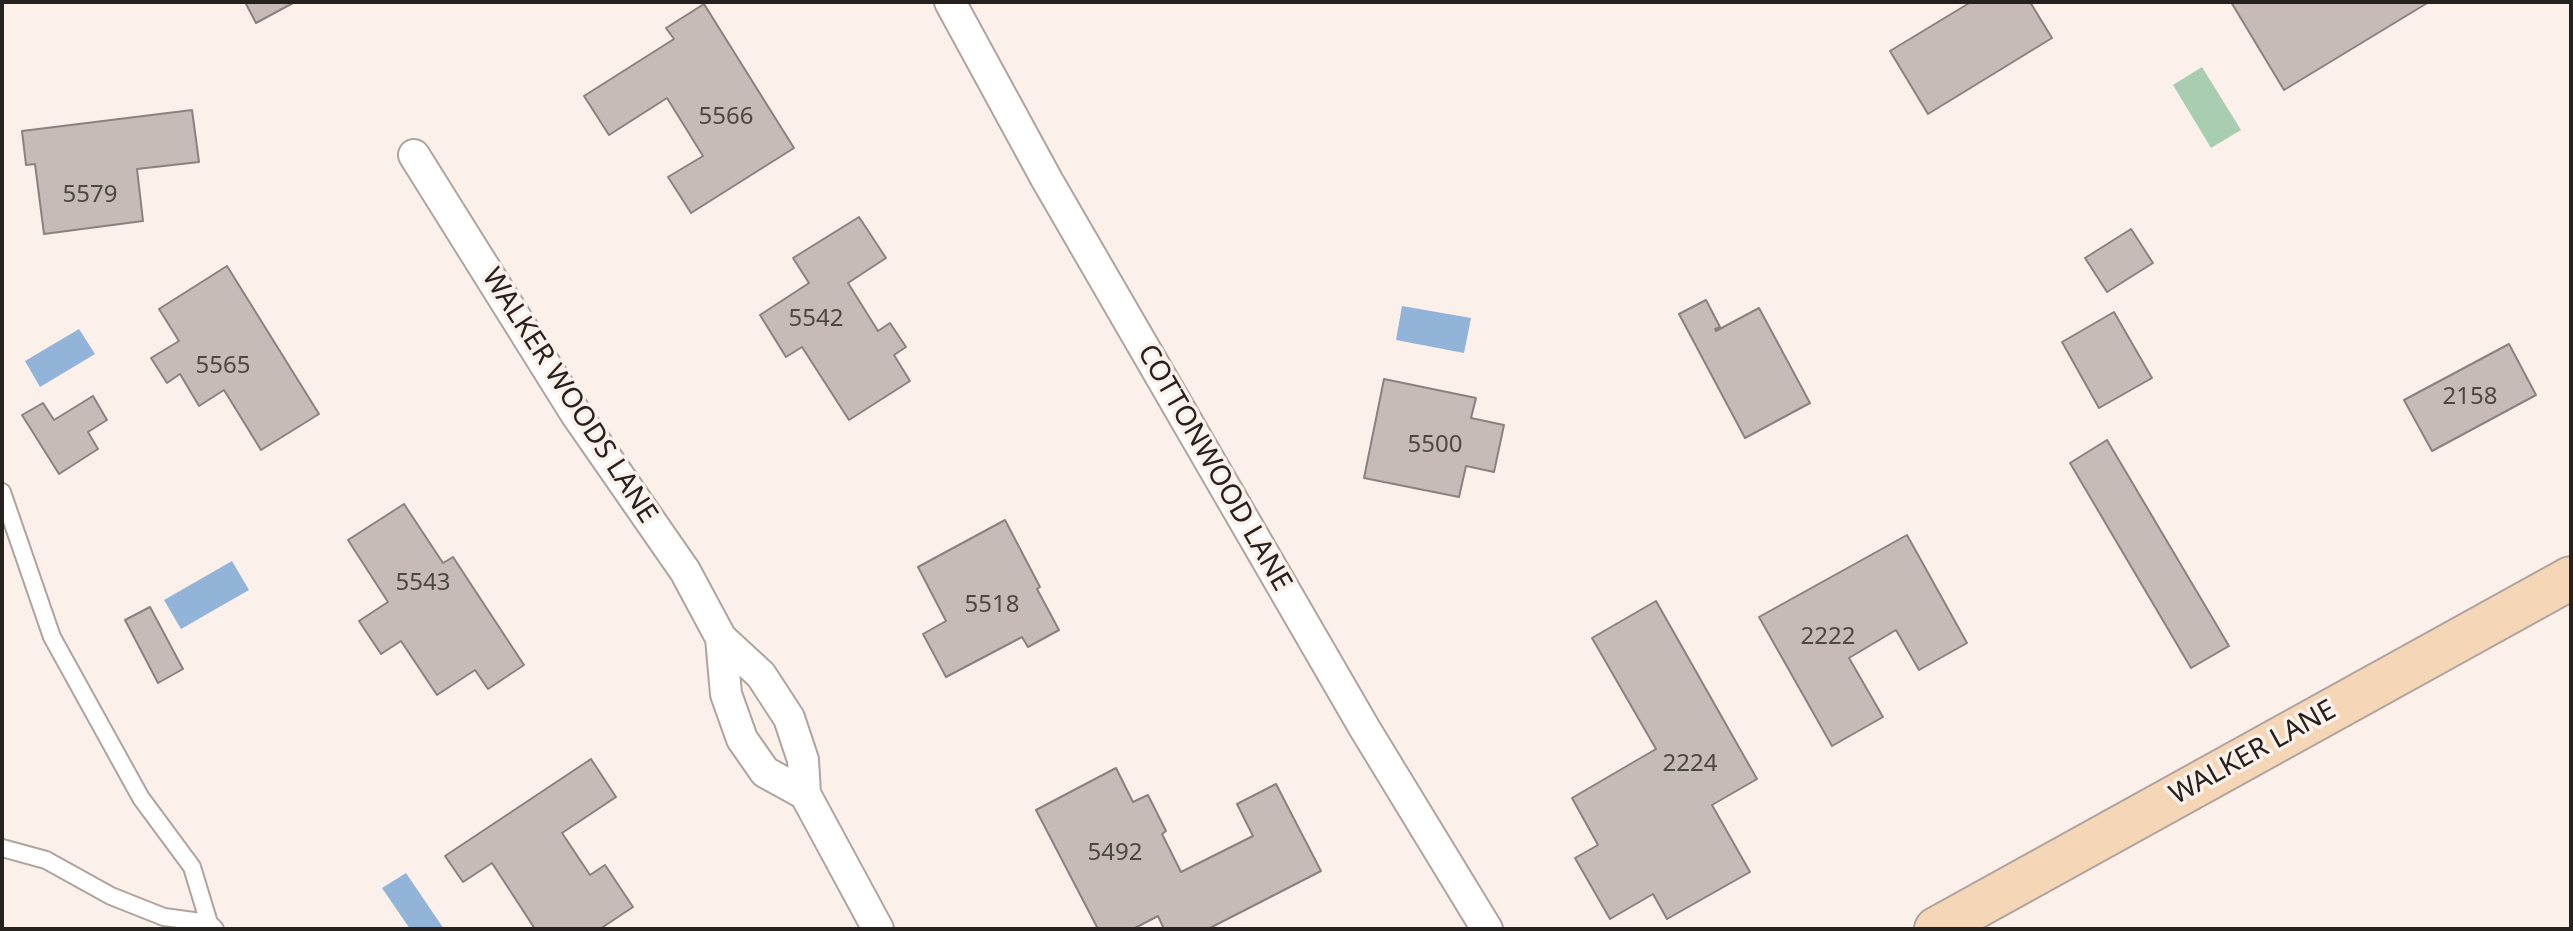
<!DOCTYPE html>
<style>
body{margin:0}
#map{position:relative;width:2573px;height:931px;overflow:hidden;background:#fbf0ea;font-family:"Noto Sans",sans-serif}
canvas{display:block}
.frame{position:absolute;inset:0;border:4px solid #25211f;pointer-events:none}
</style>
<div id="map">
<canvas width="2573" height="931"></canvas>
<div class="frame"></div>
</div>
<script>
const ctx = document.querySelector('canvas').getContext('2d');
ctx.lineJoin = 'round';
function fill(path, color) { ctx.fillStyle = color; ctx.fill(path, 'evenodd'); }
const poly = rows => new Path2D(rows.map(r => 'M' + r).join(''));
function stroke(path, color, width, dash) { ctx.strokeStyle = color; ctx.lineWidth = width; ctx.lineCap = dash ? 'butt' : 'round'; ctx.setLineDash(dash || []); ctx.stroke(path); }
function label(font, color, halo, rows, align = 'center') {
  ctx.font = font + ' "Noto Sans",sans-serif'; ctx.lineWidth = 7; ctx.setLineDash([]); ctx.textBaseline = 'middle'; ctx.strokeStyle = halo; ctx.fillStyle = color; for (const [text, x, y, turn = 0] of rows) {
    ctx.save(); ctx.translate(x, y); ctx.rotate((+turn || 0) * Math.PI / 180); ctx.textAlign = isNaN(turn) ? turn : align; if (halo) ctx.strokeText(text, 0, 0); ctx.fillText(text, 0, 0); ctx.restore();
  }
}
const green = poly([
 [2202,67,2241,130,2211,148,2173,85]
]);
const water = poly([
 [1402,306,1471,318,1464,353,1396,340],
 [79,329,95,354,40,387,25,361],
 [232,561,249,590,181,629,164,600],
 [406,873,444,929,410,929,382,888]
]);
const building = poly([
 [245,2,292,2,293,3,256,23,245,2],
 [1971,2,2030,2,2052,38,1928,114,1890,51,1971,2],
 [2231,2,2429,2,2284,90,2231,2],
 [704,4,794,148,691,213,668,177,703,156,667,98,609,135,584,96,674,39,666,28,704,4],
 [192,110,199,162,137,169,143,221,44,234,35,164,26,165,22,131,192,110],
 [859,217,886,258,848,283,878,331,890,323,906,347,894,355,910,381,849,420,802,347,786,357,760,315,809,283,793,258,859,217],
 [2131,229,2153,263,2107,292,2085,258,2131,229],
 [227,266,319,414,261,450,224,390,199,406,180,374,167,383,151,358,179,341,159,309,227,266],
 [1706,300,1720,327,1715,329,1716,331,1759,308,1810,403,1745,438,1679,314,1706,300],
 [2114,312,2152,378,2099,408,2062,342,2114,312],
 [2509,344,2536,395,2432,451,2404,400,2509,344],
 [1384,379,1476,398,1471,418,1504,425,1494,472,1466,466,1459,497,1364,478,1384,379],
 [93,396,107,420,88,432,98,449,59,474,22,415,43,403,54,420,93,396],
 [2107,440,2229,646,2191,668,2070,463,2107,440],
 [404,504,443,563,453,557,524,665,488,689,475,670,437,695,401,641,381,654,359,621,388,602,348,540,404,504],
 [1005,520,1040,587,1037,589,1059,630,1028,647,1022,637,946,677,923,634,946,621,918,567,1005,520],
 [1907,535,1967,643,1919,670,1896,630,1849,658,1883,717,1832,746,1759,617,1907,535],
 [1656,601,1757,779,1712,805,1750,872,1667,919,1653,894,1610,919,1575,858,1598,845,1572,798,1656,749,1592,638,1656,601],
 [150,607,183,669,158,683,125,620,150,607],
 [591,759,616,797,562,833,590,875,605,865,633,907,600,929,535,929,492,863,463,882,445,856,591,759],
 [1116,768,1133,802,1148,795,1166,831,1162,834,1181,872,1253,836,1237,804,1276,784,1321,871,1208,929,1164,929,1158,916,1133,929,1098,929,1036,810,1116,768]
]);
const lane = poly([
 [2,492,52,637,141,798,192,867,209,923,215,929],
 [2,848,46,860,111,896,164,917,209,923]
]);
const street = poly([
 [950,2,1047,180,1365,729,1487,929],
 [414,155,576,414,685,571,721,638,761,675,789,718,803,760,805,794,878,929],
 [721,638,726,694,742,739,765,772,805,794]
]);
const secondary = poly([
 [1936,929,2571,578]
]);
const numberNames = [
 ["5566",726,117],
 ["5579",90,195],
 ["5542",816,319],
 ["5565",223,366],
 ["2158",2470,397],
 ["5500",1435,445],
 ["5543",423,583],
 ["5518",992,605],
 ["2222",1828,637],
 ["2224",1690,764],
 ["5492",1115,853]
];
const streetNames = [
 ["WALKER WOODS LANE",569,396,57],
 ["COTTONWOOD LANE",1214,468,60],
 ["WALKER LANE",2253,753,-29]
];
fill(green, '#a9cdb0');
fill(water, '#92b4d9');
fill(building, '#c7bbb8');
stroke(building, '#8c817e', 2);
stroke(lane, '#afa49f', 20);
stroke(street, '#afa49f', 34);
stroke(secondary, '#afa49f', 46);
stroke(lane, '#fff', 16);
stroke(street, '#fff', 30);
stroke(secondary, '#f5d7b7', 42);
label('24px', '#4e4845', null, numberNames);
label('28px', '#25211f', '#fbf0ea', streetNames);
</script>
